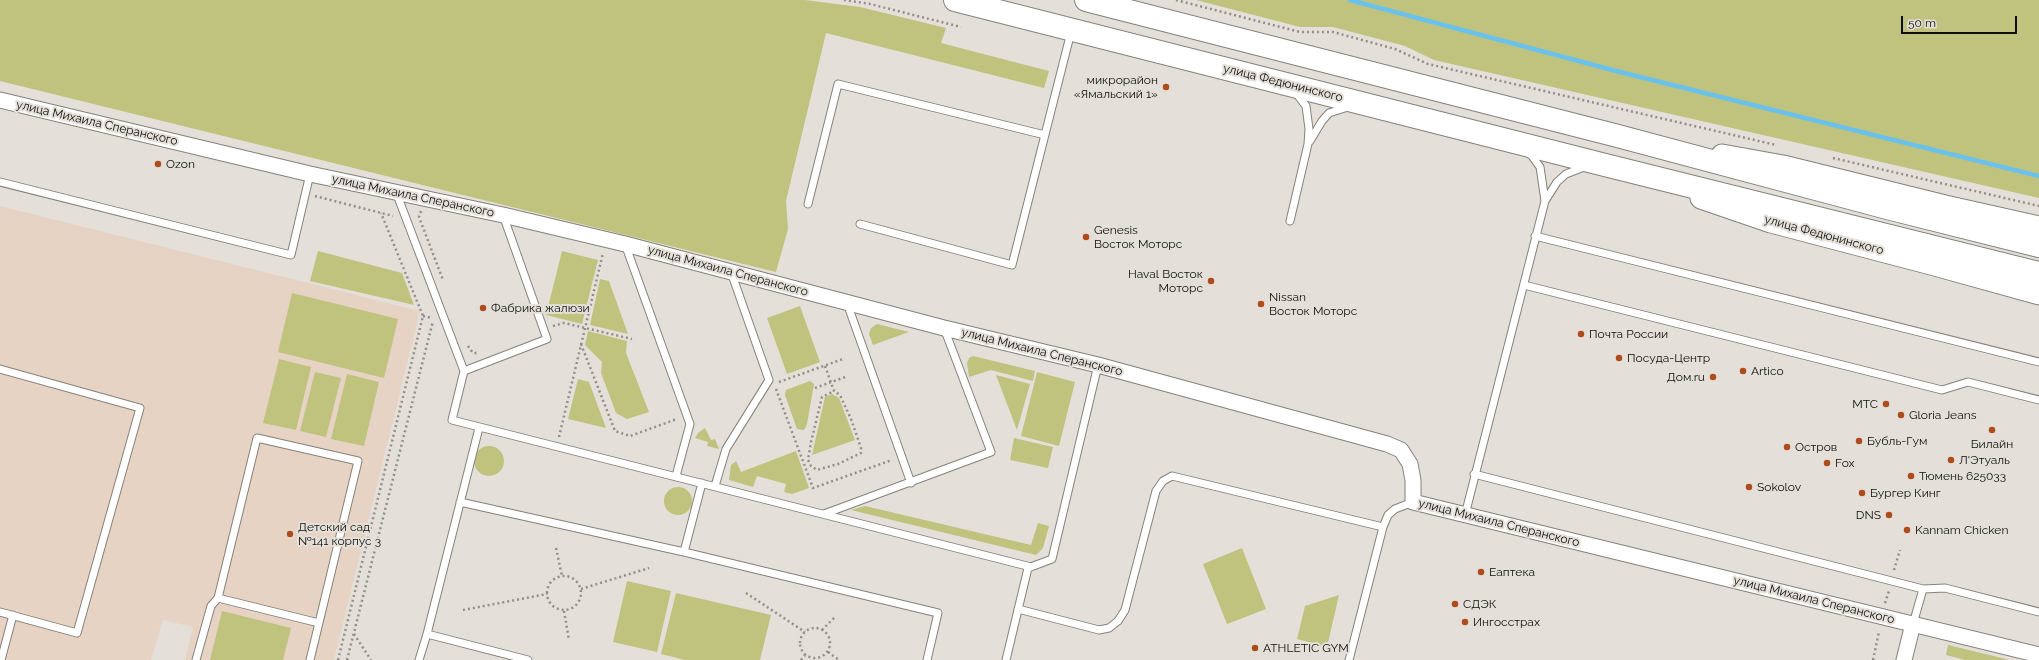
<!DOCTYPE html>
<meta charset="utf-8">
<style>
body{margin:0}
#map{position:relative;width:2039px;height:660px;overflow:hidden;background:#e4e0d9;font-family:Raleway,sans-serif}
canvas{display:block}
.scale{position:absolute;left:1901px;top:16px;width:116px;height:18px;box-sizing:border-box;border:2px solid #0f0e0b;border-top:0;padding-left:5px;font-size:12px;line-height:14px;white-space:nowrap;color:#0f0e0b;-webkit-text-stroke:3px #e4e0d9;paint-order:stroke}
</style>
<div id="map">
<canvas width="2039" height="660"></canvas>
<div class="scale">50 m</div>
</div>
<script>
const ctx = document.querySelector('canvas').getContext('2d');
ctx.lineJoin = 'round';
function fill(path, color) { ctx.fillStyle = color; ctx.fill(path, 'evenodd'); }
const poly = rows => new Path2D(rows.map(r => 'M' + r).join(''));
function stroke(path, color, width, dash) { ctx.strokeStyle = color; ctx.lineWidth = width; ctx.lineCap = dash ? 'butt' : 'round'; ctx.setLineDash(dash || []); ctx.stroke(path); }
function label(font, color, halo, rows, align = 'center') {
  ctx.font = font + ' Raleway,sans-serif'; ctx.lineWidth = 4; ctx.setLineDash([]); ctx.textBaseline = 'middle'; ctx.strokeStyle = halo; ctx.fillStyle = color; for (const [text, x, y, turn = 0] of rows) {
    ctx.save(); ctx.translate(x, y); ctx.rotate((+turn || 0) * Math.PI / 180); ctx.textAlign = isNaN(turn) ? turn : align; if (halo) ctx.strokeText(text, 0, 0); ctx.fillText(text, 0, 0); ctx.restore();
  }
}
const education = poly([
 [0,206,420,311,334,660,185,660,193,627,163,620,151,660,8,660,0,658]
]);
const green = poly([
 [0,0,805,0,860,7,946,28,941,43,1049,71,1044,88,826,33,786,201,788,229,776,272,0,81],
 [1196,0,2039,0,2039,198,1434,60,1405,46,1333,27,1300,27],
 [318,251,402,273,414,305,310,281],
 [562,251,598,260,582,324,546,315],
 [600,279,609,281,628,334,590,325],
 [292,293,398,319,384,378,278,352],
 [800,306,820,362,787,374,767,318],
 [877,324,909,332,873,345,869,334,871,328],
 [588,331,627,341,626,353,649,412,627,419,616,413,601,373,602,362,585,345],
 [973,356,1035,371,1033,381,991,370,969,377,967,363,969,358],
 [279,359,311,367,296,430,263,423],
 [315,372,341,378,326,437,300,431],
 [1037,372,1075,382,1059,446,1021,436],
 [347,374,379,382,364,446,331,439],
 [996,375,1030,384,1017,430],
 [578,379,589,382,606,428,568,419],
 [810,381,814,384,807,424,804,430,797,429,785,395,786,390],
 [832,394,839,398,855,440,812,455,825,397],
 [705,428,711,440,715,439,719,449,707,446,708,442,695,438,698,433],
 [1014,438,1053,447,1048,468,1010,460],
 '474 461a15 15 0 1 1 30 0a15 15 0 1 1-30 0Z',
 [796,451,809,488,792,494,784,492,786,484,757,476,753,487,729,480,731,465,736,461,741,472],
 '664 501a14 14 0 1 1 28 0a14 14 0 1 1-28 0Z',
 [865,506,1031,545,1038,523,1049,526,1043,548,1036,555,851,510],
 [1242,548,1266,609,1227,624,1203,564],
 [627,581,671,591,657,652,613,642],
 [676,593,771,615,760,660,685,660,661,654],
 [1339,595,1327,647,1297,639,1305,606],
 [222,611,291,628,283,660,210,660],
 [1948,645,2010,660,1965,660,1946,655]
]);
const stream = poly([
 [1350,0,1620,72,2039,176]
]);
const path = poly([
 [844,0,870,4,961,27],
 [1176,0,1300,32,1333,32,1395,49,1428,64,1776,145],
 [1833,158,2039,206],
 [315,196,393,216],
 [421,211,419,217,443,280],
 [423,316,432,318],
 [553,326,564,323,632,339],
 [581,344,615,431,630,436,677,419],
 [468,346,473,353,478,353],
 [825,366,834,391,840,395,851,419,861,448,861,453,838,464,817,470,811,466,808,460,811,442,822,397,834,391],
 [779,382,843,359],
 [815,388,848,376],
 [776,389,813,488,892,460],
 [559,437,603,253],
 [556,548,562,576],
 [1894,570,1900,550],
 '547 593a17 17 0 1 1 34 0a17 17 0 1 1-34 0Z',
 [581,589,649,568],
 [746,593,805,632],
 [1885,603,1889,591],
 [463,610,547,594],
 [564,611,569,640],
 '800 643a15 15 0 1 1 30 0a15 15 0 1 1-30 0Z',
 [822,630,836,616],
 [354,634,371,660],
 [828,652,839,660],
 [338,660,423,316,381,213],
 [347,660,433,321],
 [801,660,805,655],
 [1873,660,1879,632]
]);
const lane = poly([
 [1310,141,1322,121,1329,113,1348,107],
 [1527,152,1532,156,1540,167,1545,201],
 [0,182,291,255,310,174],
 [396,192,464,371,452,420,1031,567],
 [808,204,838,84,1045,135],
 [1290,221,1308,144,1309,129,1306,106,1296,93],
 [860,224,1012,265,1071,32],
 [1535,236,2039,362],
 [625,244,690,424,676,476],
 [1524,285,1942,390,1968,382,2039,400],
 [847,303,911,483],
 [0,369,140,408,77,633,0,612],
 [464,371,547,339,503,215],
 [1474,474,1923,589,1945,588,2039,612],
 [715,486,726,449,769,380,731,272],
 [460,502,684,552,938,613,927,660],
 [824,514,991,452,944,328],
 [1465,515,1545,201,1557,182,1566,174,1584,167],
 [684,552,702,483],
 [218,598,319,623],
 [1018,609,1099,630,1109,628,1118,621,1125,610,1156,491,1163,481,1172,476,1383,527],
 [1913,624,1923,589],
 [427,634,528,660],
 [1,660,13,615],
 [196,660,211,606,218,598,257,438,358,461,310,660],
 [419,660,427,634,479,428],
 [1006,660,1028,568,1052,559,1098,365],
 [1349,660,1383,527,1388,515,1395,509,1413,502]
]);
const street = poly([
 [0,100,310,174,503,215,625,244,944,328,1098,365,1387,444,1401,450,1410,464,1413,480,1413,502,2039,655],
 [1904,660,1913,624]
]);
const secondary = poly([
 [1722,155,1783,166,1945,206,2039,227],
 [1701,198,1771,222,1931,264,2039,294]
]);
const highway = poly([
 [955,0,1605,165,2039,273],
 [1086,0,1614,135,1891,209,2039,246]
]);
const markers = [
 [1166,87,4,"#b04c1b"],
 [158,164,4,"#b04c1b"],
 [1086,237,4,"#b04c1b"],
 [1211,281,4,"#b04c1b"],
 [1261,304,4,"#b04c1b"],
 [483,308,4,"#b04c1b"],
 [1581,334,4,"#b04c1b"],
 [1619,358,4,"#b04c1b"],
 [1743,371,4,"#b04c1b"],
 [1713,377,4,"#b04c1b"],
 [1886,404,4,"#b04c1b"],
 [1901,415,4,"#b04c1b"],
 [1992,430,4,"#b04c1b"],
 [1859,441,4,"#b04c1b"],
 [1787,447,4,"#b04c1b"],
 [1951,460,4,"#b04c1b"],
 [1827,463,4,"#b04c1b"],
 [1911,476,4,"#b04c1b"],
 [1749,487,4,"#b04c1b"],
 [1862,493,4,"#b04c1b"],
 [1889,515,4,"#b04c1b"],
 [1907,530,4,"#b04c1b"],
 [290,534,4,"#b04c1b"],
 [1481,572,4,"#b04c1b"],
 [1455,604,4,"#b04c1b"],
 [1465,622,4,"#b04c1b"],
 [1255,648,4,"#b04c1b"]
];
const poiNames = [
 ["микрорайон",1158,80,"right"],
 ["«Ямальский 1»",1158,94,"right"],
 ["Ozon",166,164],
 ["Genesis",1094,230],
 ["Восток Моторс",1094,244],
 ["Haval Восток",1203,274,"right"],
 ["Моторс",1203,288,"right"],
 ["Nissan",1269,297],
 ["Восток Моторс",1269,311],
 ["Фабрика жалюзи",491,308],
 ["Почта России",1589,334],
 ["Посуда-Центр",1627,358],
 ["Artico",1751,371],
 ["Дом.ru",1705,377,"right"],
 ["МТС",1878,404,"right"],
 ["Gloria Jeans",1909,415],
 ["Бубль-Гум",1867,441],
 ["Билайн",1992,444,"center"],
 ["Остров",1795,447],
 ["Л'Этуаль",1959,460],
 ["Fox",1835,463],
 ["Тюмень 625033",1919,476],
 ["Sokolov",1757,487],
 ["Бургер Кинг",1870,493],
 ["DNS",1881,515,"right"],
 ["Детский сад",298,527],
 ["№141 корпус 3",298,541],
 ["Kannam Chicken",1915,530],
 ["Еаптека",1489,572],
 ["СДЭК",1463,604],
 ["Ингосстрах",1473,622],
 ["ATHLETIC GYM",1263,648]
];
const streetNames = [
 ["улица Федюнинского",1283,83,14],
 ["улица Михаила Сперанского",97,123,13],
 ["улица Михаила Сперанского",413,196,12],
 ["улица Федюнинского",1824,235,15],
 ["улица Михаила Сперанского",728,271,15],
 ["улица Михаила Сперанского",1042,352,14],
 ["улица Михаила Сперанского",1499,523,14],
 ["улица Михаила Сперанского",1814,600,14]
];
fill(education, '#e6d3c3');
fill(green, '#bfc37d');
stroke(stream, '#6ac2ec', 4.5);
stroke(lane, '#85817b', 9);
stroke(street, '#85817b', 17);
stroke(secondary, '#85817b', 23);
stroke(highway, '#85817b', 24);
stroke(path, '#918e89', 2.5, [2, 3]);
stroke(lane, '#fff', 7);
stroke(street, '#fff', 15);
stroke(secondary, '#fff', 21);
stroke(highway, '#fff', 22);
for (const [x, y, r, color] of markers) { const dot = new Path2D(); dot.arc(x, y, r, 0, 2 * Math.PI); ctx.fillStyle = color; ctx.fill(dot); stroke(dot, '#e4e0d9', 1.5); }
label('12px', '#0f0e0b', '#e4e0d9', poiNames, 'left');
label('12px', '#0f0e0b', '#e4e0d9', streetNames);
</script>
